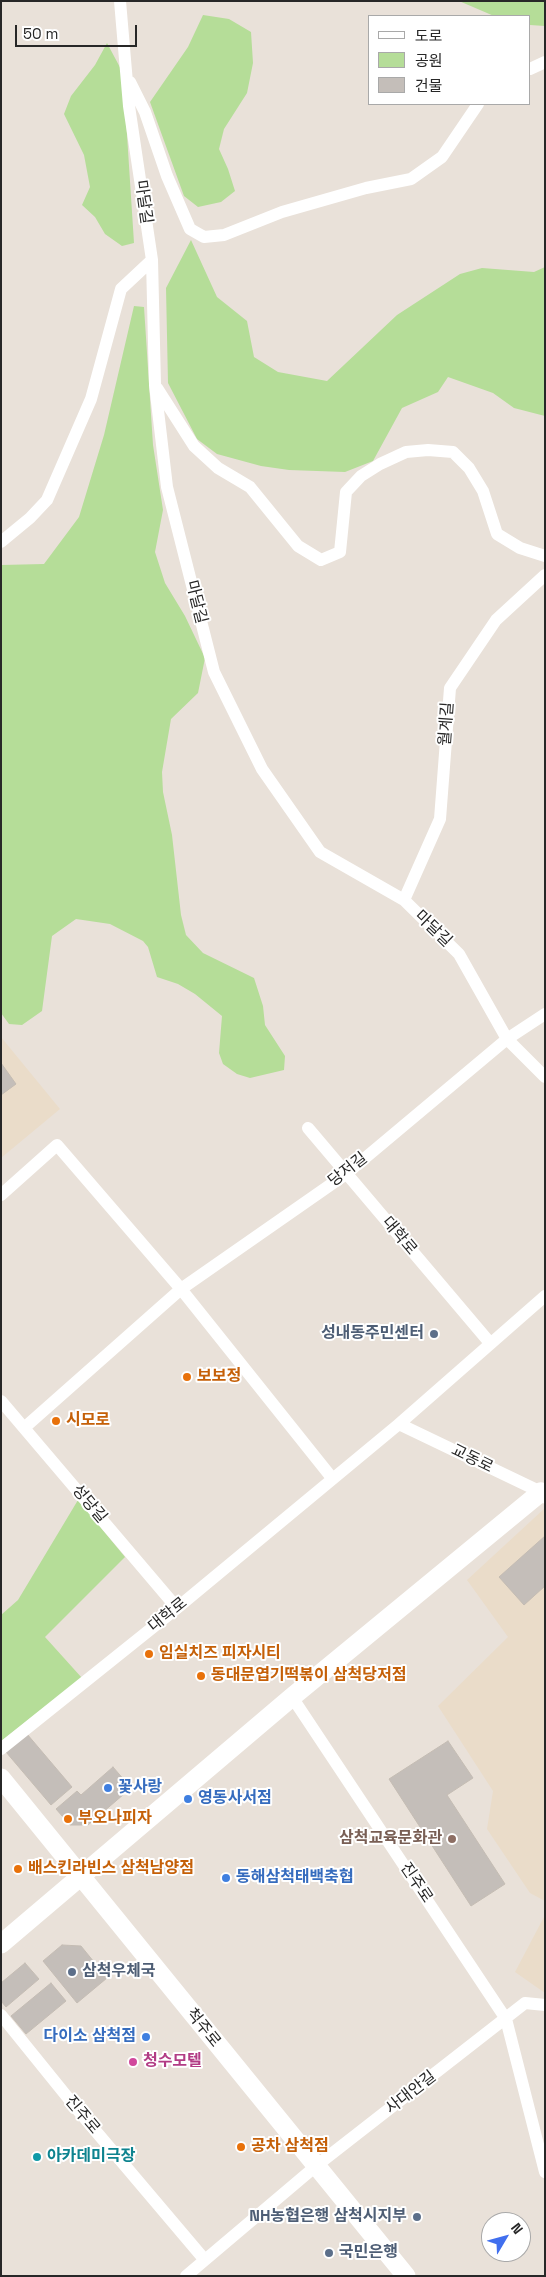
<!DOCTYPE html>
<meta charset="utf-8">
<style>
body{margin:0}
#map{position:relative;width:546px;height:2277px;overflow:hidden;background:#e9e1d9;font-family:"Space Grotesk","Noto Sans KR",sans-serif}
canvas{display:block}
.frame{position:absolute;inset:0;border:2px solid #272727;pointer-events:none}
.legend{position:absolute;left:368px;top:15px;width:162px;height:90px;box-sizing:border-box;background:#fff;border:1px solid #a9a9a9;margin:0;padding:6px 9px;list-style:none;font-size:15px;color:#272727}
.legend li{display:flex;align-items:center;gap:10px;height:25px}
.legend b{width:25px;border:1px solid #a9a9a9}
.north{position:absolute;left:481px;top:2212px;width:50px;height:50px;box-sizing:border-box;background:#fff;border:1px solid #a9a9a9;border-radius:50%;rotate:53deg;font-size:14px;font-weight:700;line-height:20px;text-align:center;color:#272727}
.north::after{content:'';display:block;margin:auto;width:18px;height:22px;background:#416fee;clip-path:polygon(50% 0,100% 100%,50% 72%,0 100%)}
.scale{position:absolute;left:15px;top:25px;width:122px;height:22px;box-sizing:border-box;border:2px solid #272727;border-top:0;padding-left:6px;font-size:15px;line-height:18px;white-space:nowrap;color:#272727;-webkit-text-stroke:4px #fff;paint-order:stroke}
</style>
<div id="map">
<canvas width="546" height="2277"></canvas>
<div class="frame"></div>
<ul class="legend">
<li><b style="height:6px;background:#fff"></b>도로</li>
<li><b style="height:14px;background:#b5dd98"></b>공원</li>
<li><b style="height:14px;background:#c4beb9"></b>건물</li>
</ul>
<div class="north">N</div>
<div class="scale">50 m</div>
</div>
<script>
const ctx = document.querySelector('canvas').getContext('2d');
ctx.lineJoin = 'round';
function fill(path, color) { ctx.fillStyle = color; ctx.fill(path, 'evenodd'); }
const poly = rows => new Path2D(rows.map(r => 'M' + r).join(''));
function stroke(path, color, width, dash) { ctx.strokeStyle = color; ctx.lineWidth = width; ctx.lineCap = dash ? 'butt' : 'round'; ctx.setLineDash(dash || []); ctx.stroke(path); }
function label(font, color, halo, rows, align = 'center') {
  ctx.font = font + ' "Space Grotesk","Noto Sans KR",sans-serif'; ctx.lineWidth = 4; ctx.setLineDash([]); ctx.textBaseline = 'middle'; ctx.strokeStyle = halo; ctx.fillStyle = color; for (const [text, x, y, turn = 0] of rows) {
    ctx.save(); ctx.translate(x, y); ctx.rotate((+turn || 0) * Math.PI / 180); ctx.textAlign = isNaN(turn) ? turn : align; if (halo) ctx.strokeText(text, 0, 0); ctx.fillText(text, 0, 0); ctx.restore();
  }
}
const education = poly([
 [1,1037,60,1109,1,1158],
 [545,1508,545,1901,530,1893,487,1829,493,1791,438,1706,508,1637,467,1580],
 [545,1915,545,1993,515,1972]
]);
const green = poly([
 [459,1,545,1,545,26,530,25,530,16,494,16],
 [203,15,229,19,251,32,253,63,247,93,224,129,219,149,228,169,235,191,221,202,198,207,184,196,150,102,188,47],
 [107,43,123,73,134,243,122,246,105,234,95,217,82,205,90,187,84,155,64,114,71,96,95,65],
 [191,240,217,297,247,321,254,357,278,372,327,381,397,315,460,274,482,268,534,272,545,267,545,416,514,408,493,393,448,377,438,392,402,408,373,461,345,472,289,470,261,466,217,454,197,439,168,383,166,288],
 [134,306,144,307,153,445,163,510,155,552,165,583,185,616,205,658,198,693,171,719,162,772,163,792,172,835,181,915,186,935,203,953,254,978,263,1006,265,1025,285,1056,284,1070,250,1078,237,1074,223,1064,219,1053,222,1016,195,994,178,984,157,977,148,947,143,941,110,924,76,919,52,936,42,1011,22,1025,9,1024,1,1013,1,565,44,564,79,517,104,435],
 [78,1500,125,1557,45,1637,82,1678,1,1741,1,1615,18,1600]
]);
const building = poly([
 [1,1063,16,1084,1,1095,1,1063],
 [545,1536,545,1586,524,1605,499,1577,545,1536],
 [27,1734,72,1787,51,1805,6,1752,27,1734],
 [448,1741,473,1778,447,1795,505,1884,471,1906,389,1779,448,1741],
 [113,1767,131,1788,88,1825,70,1825,56,1809,77,1791,81,1795,113,1767],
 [62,1945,81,1946,107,1978,77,2003,43,1961,62,1945],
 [25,1963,39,1979,6,2007,1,2001,1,1983,25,1963],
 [51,1983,66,2001,26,2034,11,2016,51,1983]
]);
const street = poly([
 [120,1,129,106,152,260,155,385,167,487,214,672,262,769,320,852,404,900,459,954,507,1039,545,1077],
 [530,69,545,62],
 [130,82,145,112,167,176,190,229,204,237,224,235,282,212,366,188,411,179,442,157,478,104],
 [157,388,194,446,218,468,250,487,298,546,321,560,340,552,346,492,361,476,380,464,406,452,428,450,453,452,469,468,483,491,497,534,520,548,545,556],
 [1,542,30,518,47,500,91,399,121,289,152,260],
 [404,900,440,819,450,688,496,620,545,575],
 [308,1128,490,1343],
 [1,1195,57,1145,181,1289,332,1478],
 [1,1401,177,1608],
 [399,1424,541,1492],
 [24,1428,181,1289,346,1174,507,1039,545,1014],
 [292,1697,506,2019,545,2172],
 [1,1749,177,1608,399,1424,545,1296],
 [1,2015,77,2109,204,2259],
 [186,2276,316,2166,525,2003,545,2005]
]);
const secondary = poly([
 [1,1778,406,2276],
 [1,1944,292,1697,541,1492,545,1494]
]);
const markers = [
 [434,1334,5,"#5c6f8a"],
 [187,1377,5,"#e8710a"],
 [56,1421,5,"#e8710a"],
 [149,1654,5,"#e8710a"],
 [201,1676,5,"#e8710a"],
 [108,1788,5,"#3f7fe0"],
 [188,1799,5,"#3f7fe0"],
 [68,1819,5,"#e8710a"],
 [452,1839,5,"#8d6e63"],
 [18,1869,5,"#e8710a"],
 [226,1878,5,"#3f7fe0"],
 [72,1972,5,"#5c6f8a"],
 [146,2037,5,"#3f7fe0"],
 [133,2062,5,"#d1479c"],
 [241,2147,5,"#e8710a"],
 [37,2157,5,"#0f9aa8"],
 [417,2217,5,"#5c6f8a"],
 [329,2253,5,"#5c6f8a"]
];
const streetNames = [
 ["마달길",143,202,82],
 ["마달길",196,602,76],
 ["월계길",447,724,-86],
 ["마달길",433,929,44],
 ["당저길",348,1170,-38],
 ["대학로",399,1236,50],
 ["교동로",472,1459,26],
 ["성당길",89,1504,50],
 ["대학로",168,1615,-39],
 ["진주로",416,1883,56],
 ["척주로",203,2028,51],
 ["사대안길",411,2093,-38],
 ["진주로",82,2115,50]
];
const serviceNames = [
 ["성내동주민센터",424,1334],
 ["삼척우체국",82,1972,"left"],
 ["NH농협은행 삼척시지부",407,2217],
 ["국민은행",339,2253,"left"]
];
const foodNames = [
 ["보보정",197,1377],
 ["시모로",66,1421],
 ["임실치즈 피자시티",159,1654],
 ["동대문엽기떡볶이 삼척당저점",211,1676],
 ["부오나피자",78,1819],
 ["배스킨라빈스 삼척남양점",28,1869],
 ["공차 삼척점",251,2147]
];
const shopNames = [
 ["꽃사랑",118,1788],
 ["영동사서점",198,1799],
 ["동해삼척태백축협",236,1878],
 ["다이소 삼척점",136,2037,"right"]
];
const educationNames = [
 ["삼척교육문화관",442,1839]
];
const hotelNames = [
 ["청수모텔",143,2062]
];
const cultureNames = [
 ["아카데미극장",47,2157]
];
fill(education, '#eadcc9');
fill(green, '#b5dd98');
fill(building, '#c4beb9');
stroke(building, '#c4bcb3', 1);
stroke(street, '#fff', 12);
stroke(secondary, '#fff', 19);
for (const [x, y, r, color] of markers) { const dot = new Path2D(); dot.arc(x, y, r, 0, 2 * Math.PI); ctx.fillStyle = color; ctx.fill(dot); stroke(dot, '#fff', 2); }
label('16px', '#272727', '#fff', streetNames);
label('bold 16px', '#4e5e75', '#fff', serviceNames, 'right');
label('bold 16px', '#c56008', '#fff', foodNames, 'left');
label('bold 16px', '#366cbe', '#fff', shopNames, 'left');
label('bold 16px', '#785e54', '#fff', educationNames, 'right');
label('bold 16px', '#b23c85', '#fff', hotelNames, 'left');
label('bold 16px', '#0d838f', '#fff', cultureNames, 'left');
</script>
